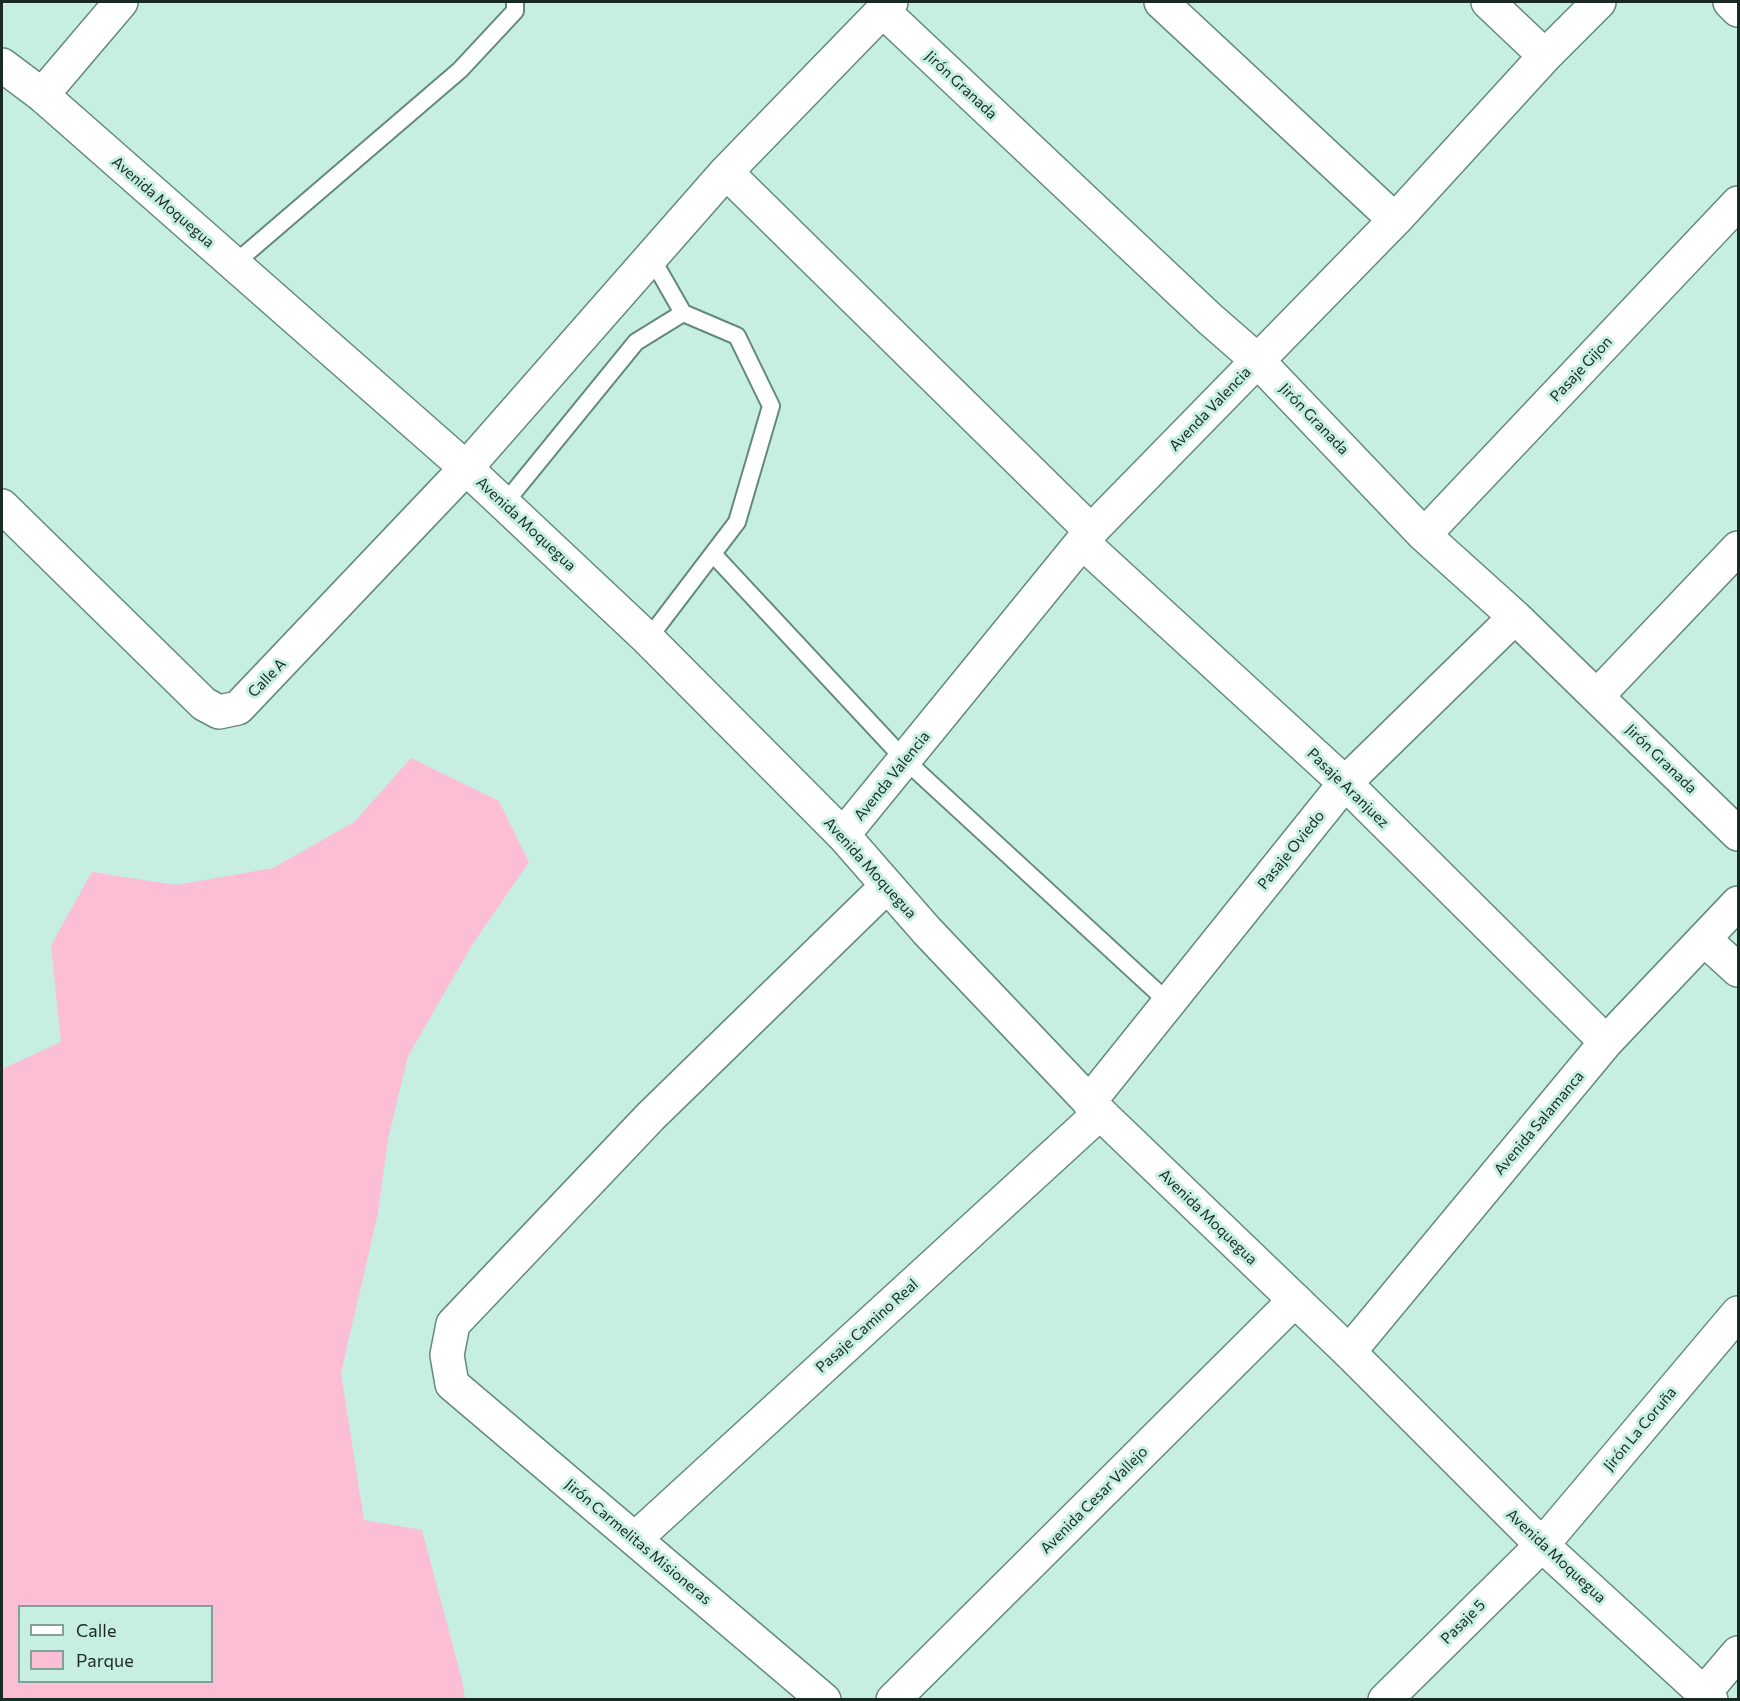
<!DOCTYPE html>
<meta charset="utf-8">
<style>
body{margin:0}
#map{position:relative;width:1740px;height:1701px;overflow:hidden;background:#c6efe2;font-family:Commissioner,sans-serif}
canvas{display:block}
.frame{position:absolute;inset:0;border:3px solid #192924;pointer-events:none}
.legend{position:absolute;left:18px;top:1605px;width:195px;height:78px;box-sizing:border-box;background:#c6efe2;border:2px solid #81a096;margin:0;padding:8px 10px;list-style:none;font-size:18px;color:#192924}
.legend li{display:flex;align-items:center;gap:12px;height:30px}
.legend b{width:30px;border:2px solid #81a096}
</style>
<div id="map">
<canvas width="1740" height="1701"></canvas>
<div class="frame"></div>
<ul class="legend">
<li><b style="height:8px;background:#fff"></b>Calle</li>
<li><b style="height:16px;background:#fcbed5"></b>Parque</li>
</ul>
</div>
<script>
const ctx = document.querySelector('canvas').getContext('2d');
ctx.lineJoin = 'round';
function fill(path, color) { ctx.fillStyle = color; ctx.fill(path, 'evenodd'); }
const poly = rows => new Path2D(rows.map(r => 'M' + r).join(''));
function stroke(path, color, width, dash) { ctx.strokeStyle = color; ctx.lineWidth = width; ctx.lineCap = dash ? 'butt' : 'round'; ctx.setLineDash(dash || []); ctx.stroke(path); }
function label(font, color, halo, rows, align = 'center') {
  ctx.font = font + ' Commissioner,sans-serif'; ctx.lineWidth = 6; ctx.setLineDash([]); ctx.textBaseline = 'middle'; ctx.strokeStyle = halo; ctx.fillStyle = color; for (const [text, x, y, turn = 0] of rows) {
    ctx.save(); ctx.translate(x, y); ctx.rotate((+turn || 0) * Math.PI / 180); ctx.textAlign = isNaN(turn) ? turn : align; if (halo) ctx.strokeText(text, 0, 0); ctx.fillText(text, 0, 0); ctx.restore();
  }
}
const green = poly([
 [411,758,499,801,529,862,472,945,408,1056,388,1139,378,1213,341,1373,364,1520,422,1530,462,1680,465,1699,2,1699,2,1069,61,1042,51,945,92,872,176,885,273,868,354,822],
 [20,1606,212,1606,212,1682,20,1682]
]);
const service = poly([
 [651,257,683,313],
 [234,264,460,70,515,11,515,2],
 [504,504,636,342,683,313,737,336,771,406,737,522,648,639],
 [713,554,905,760,1168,1002]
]);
const minor = poly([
 [1161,2,1395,220],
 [1488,2,1545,56],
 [1730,2,1738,10],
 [883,11,1210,319,1257,360,1424,535,1515,617,1738,834],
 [42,95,121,2],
 [726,172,1091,531],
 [2,506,204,704,219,712,238,708,466,468,726,172,891,2],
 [1424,535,1738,203],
 [1082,542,1345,783,1606,1042],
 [1597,696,1738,548],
 [843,835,1091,531,1395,220,1545,56,1599,2],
 [1704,939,1738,970],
 [1089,1102,1345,783,1515,617],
 [1349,1352,1606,1042,1738,903],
 [635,1539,1100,1113],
 [1704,1693,1738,1653],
 [824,1700,452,1384,447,1355,453,1324,650,1117,887,886],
 [893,1700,1295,1300],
 [1385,1700,1542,1545,1738,1313]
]);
const secondary = poly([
 [2,65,42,95,466,468,648,639,843,835,927,931,1100,1113,1349,1352,1542,1545,1711,1700]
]);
const streetNames = [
 ["Jirón Granada",961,85,43],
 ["Avenida Moquegua",163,202,41],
 ["Pasaje Gijon",1581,369,-47],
 ["Avenda Valencia",1210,409,-46],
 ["Jirón Granada",1314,419,46],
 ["Avenida Moquegua",526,524,43],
 ["Calle A",267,678,-46],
 ["Jirón Granada",1661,759,44],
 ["Avenda Valencia",892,776,-51],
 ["Pasaje Aranjuez",1348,788,44],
 ["Pasaje Oviedo",1291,850,-51],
 ["Avenida Moquegua",870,868,48],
 ["Avenida Salamanca",1539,1123,-50],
 ["Avenida Moquegua",1208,1217,44],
 ["Pasaje Camino Real",867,1326,-42],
 ["Jirón La Coruña",1640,1429,-50],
 ["Avenida Cesar Vallejo",1094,1500,-45],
 ["Jirón Carmelitas Misioneras",638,1542,40],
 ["Avenida Moquegua",1556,1556,43],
 ["Pasaje 5",1463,1622,-45]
];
fill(green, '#fcbed5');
stroke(service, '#63897d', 20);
stroke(minor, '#63897d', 36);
stroke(secondary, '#63897d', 36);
stroke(service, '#fff', 16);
stroke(minor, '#fff', 33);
stroke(secondary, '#fff', 33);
label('15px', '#192924', '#c6efe2', streetNames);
</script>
